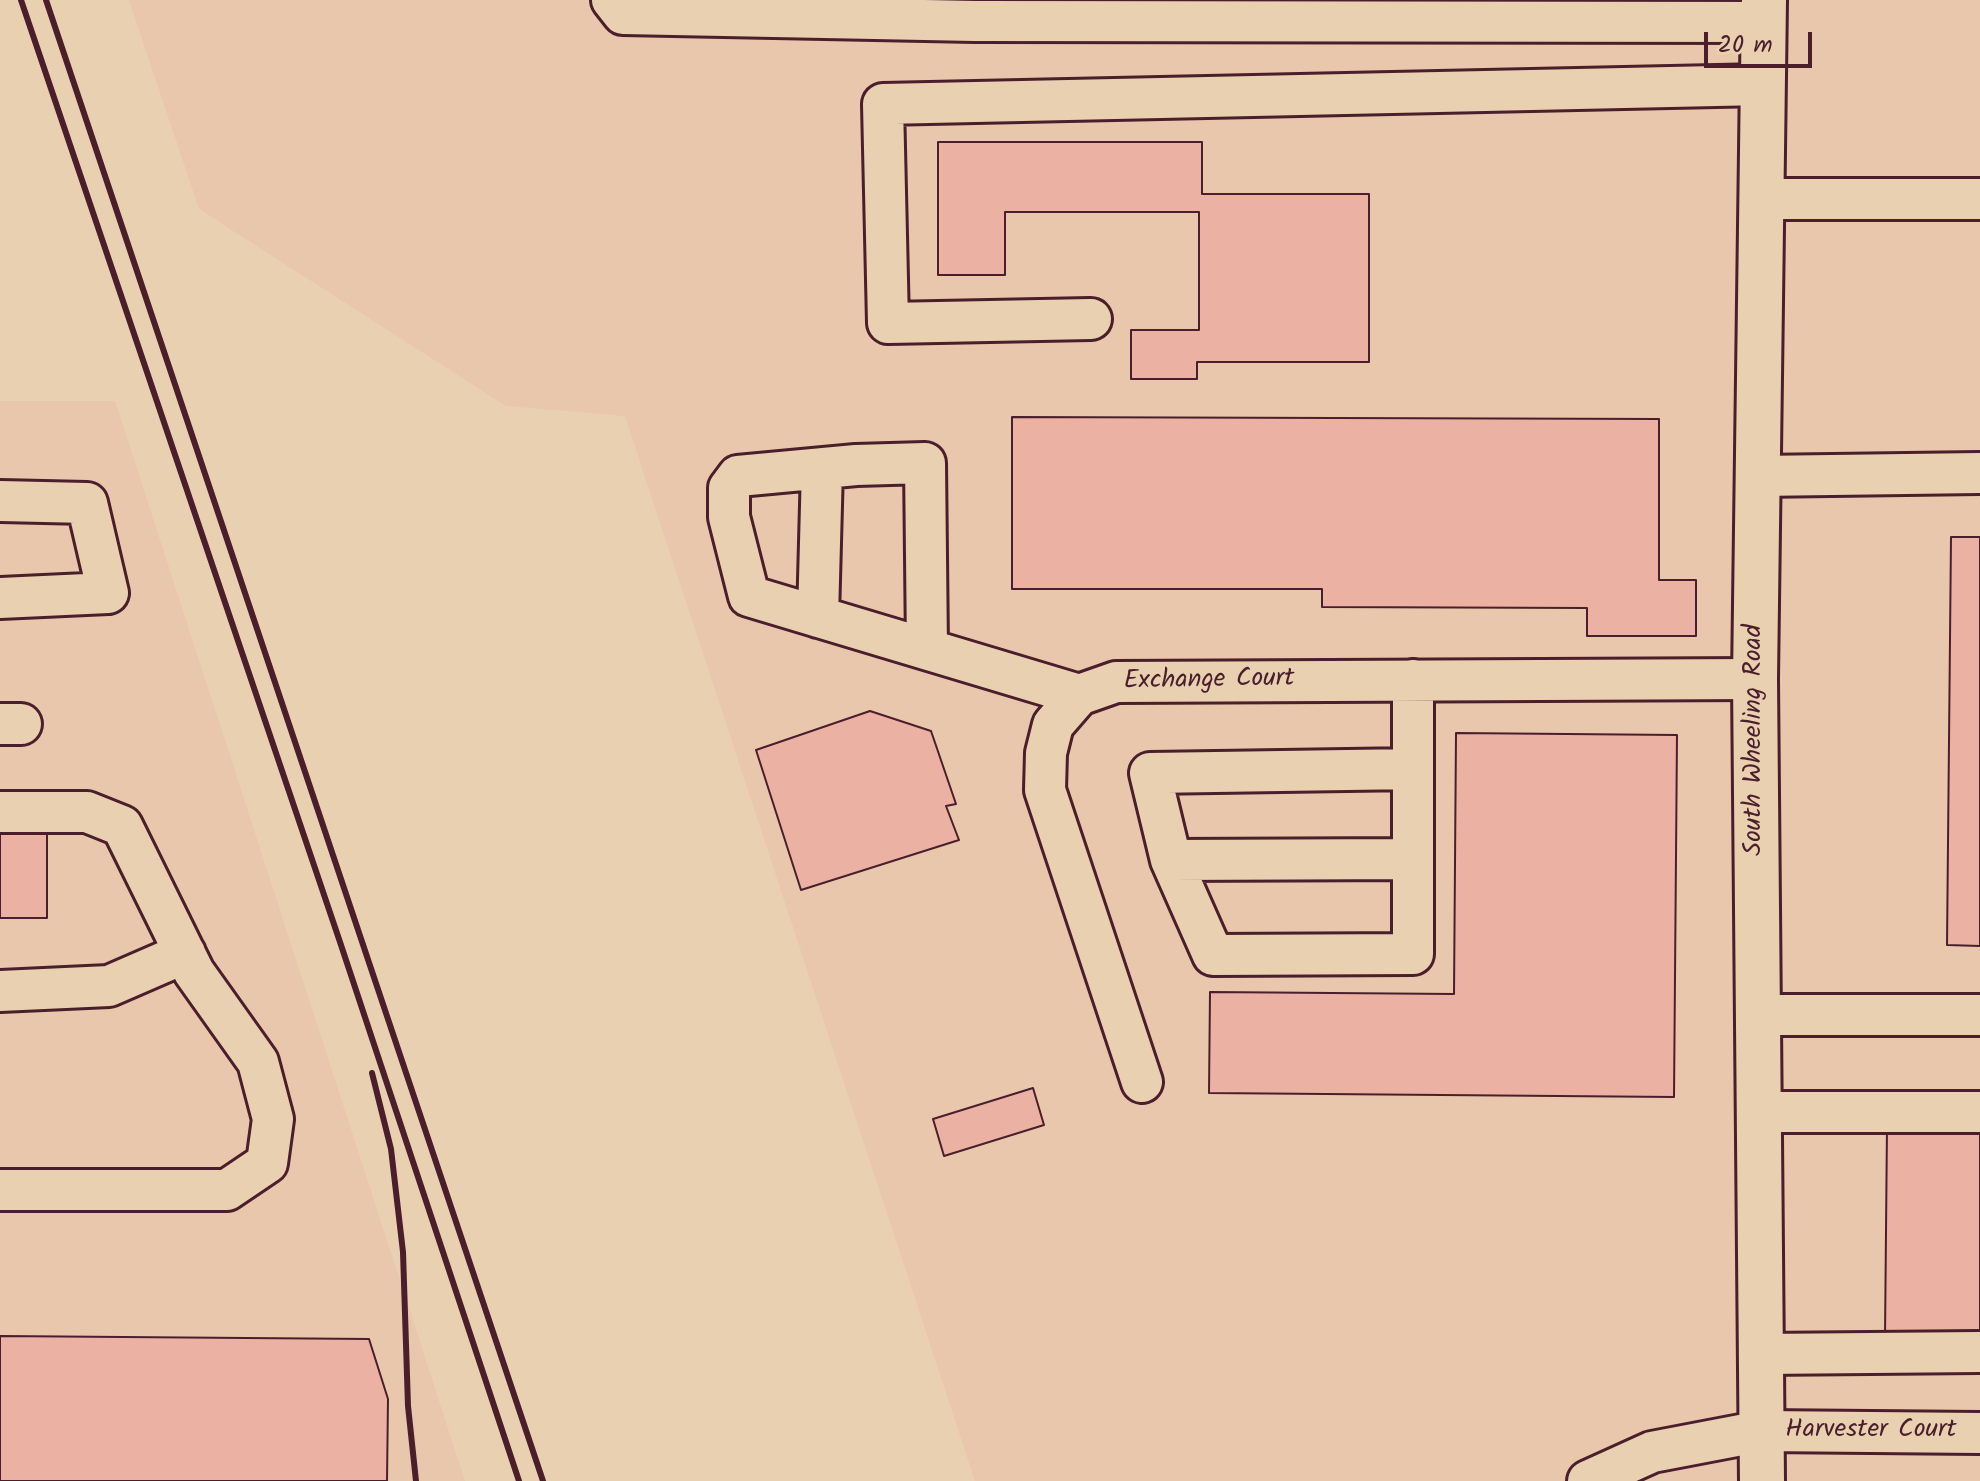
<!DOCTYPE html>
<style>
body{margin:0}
#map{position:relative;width:1980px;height:1481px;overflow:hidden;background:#e8d0b0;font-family:Kalam,sans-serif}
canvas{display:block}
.scale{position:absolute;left:1704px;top:32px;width:108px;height:36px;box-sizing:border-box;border:4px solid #4a1f2b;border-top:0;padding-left:10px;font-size:24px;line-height:28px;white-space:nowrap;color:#4a1f2b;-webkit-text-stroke:6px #e8d0b0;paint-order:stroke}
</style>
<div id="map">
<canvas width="1980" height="1481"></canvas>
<div class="scale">20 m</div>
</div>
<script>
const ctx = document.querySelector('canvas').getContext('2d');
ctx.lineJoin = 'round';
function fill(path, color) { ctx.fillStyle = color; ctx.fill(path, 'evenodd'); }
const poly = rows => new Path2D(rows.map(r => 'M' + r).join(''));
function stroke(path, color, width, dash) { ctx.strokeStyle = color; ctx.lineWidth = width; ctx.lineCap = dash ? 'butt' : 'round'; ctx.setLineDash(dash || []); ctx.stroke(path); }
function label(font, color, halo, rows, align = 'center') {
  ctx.font = font + ' Kalam,sans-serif'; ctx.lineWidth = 7; ctx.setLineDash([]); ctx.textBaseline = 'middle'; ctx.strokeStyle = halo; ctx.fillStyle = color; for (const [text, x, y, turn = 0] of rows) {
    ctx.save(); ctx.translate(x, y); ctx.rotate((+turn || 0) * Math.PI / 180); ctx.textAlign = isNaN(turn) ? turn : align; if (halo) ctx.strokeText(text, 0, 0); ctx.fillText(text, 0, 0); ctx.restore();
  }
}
const built = poly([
 [129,0,1980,0,1980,1481,975,1481,625,416,506,406,199,209],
 [0,401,115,401,465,1481,0,1481]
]);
const building = poly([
 [938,142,1202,142,1202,194,1369,194,1369,362,1197,362,1197,379,1131,379,1131,330,1199,330,1199,212,1005,212,1005,275,938,275,938,142],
 [1012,417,1659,419,1659,580,1696,580,1696,636,1587,636,1587,608,1322,607,1322,589,1012,589,1012,417],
 [1951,537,1980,537,1980,946,1947,945,1951,537],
 [870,711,931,731,956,804,946,806,959,840,801,890,756,750,870,711],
 [1456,733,1677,735,1674,1097,1209,1093,1210,992,1454,994,1456,733],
 [0,826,47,826,47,918,0,918,0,826],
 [1033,1088,1044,1125,944,1156,933,1119,1033,1088],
 [1980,1125,1980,1339,1885,1337,1887,1126,1980,1125],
 [0,1336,369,1339,388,1399,387,1481,0,1481,0,1336]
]);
const minor = poly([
 [612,0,623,14,975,21,1764,22],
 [1761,199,1980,199],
 [1091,319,888,323,883,104,1763,85],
 [1758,476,1980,473],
 [0,501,87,503,108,593,0,598],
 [818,617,822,468],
 [927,649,925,463,856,465,738,476,729,488,729,517,749,596,1079,695],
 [1413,680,1413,954,1213,955,1171,860,1150,773,1413,769],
 [0,724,21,724],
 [0,812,87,812,122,826,194,972,258,1062,273,1119,267,1163,227,1190,0,1190],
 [1171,860,1413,859],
 [0,991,109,986,185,953],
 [1758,1015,1980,1015],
 [1142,1082,1045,790,1046,753,1053,725,1079,695,1116,682,1755,679],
 [1759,1112,1980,1112],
 [1761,1354,1980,1352],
 [1588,1481,1652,1452,1762,1431,1980,1433]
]);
const major = poly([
 [1762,1481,1755,679,1764,0]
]);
const rail = poly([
 [21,0,340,942,519,1481],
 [46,0,543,1481],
 [372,1073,391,1149,403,1252,408,1406,416,1481]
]);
const streetNames = [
 ["Exchange Court",1209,682,-1],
 ["South Wheeling Road",1756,740,-90],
 ["Harvester Court",1871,1432]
];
fill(built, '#e9c7ac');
fill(building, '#ebb2a3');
stroke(building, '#4a1f2b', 2);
stroke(minor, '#4a1f2b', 46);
stroke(major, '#4a1f2b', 50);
stroke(minor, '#e8d0b0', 40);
stroke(major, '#e8d0b0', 44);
stroke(rail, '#4a1f2b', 6);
label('26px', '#4a1f2b', '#e8d0b0', streetNames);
</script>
